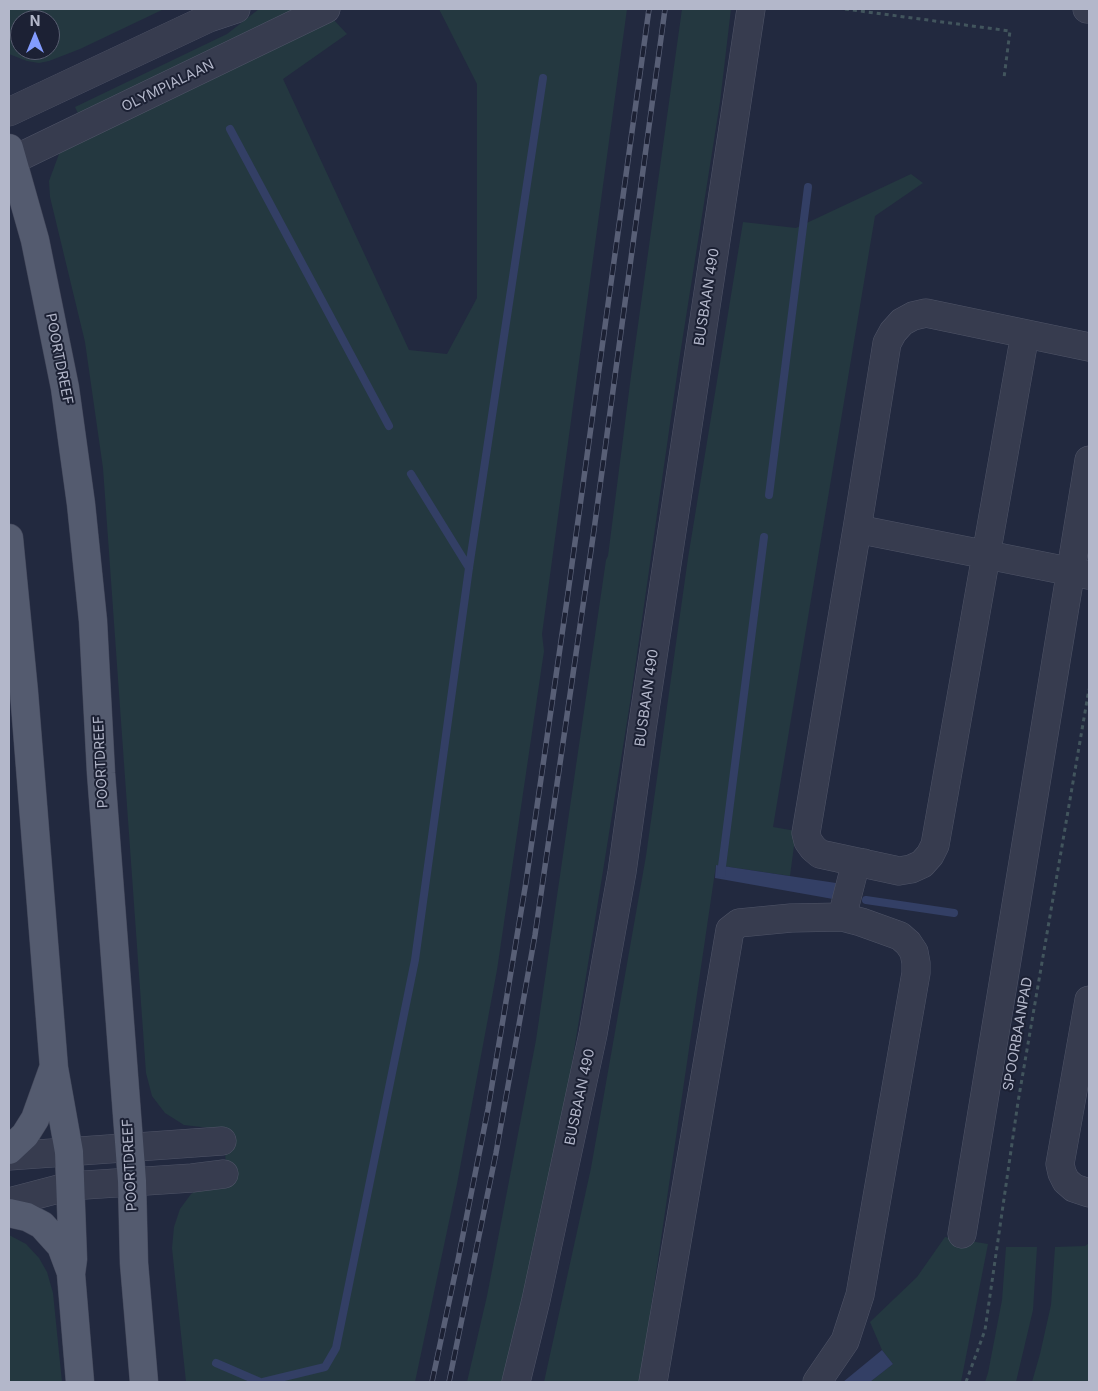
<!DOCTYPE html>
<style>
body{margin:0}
#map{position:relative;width:1098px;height:1391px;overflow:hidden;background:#22293f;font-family:Inter,sans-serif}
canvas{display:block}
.frame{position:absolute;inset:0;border:10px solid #b3b7ca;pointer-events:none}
.north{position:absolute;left:10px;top:10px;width:50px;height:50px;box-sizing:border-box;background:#1c2134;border:1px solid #585d70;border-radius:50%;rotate:0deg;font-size:14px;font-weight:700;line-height:20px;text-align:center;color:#b3b7ca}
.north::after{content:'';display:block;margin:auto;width:18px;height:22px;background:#839cfe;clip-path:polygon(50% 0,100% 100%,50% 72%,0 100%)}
</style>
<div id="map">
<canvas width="1098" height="1391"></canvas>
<div class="frame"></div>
<div class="north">N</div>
</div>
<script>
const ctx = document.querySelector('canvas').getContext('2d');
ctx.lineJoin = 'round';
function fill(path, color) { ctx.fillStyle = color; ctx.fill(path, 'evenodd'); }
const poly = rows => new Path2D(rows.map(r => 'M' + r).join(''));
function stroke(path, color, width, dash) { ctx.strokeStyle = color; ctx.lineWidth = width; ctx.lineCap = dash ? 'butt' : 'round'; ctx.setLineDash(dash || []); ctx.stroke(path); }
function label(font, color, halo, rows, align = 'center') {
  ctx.font = font + ' Inter,sans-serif'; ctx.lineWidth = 4; ctx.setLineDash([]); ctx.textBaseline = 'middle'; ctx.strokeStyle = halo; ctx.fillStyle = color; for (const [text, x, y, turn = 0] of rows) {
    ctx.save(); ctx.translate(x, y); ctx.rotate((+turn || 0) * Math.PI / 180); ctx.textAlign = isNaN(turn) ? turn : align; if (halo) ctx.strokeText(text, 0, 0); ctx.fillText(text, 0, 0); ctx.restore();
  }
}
const green = poly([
 [9,9,164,9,80,49,49,61,39,63,27,61,9,54],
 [20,20,50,20,50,50,20,50],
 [259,9,306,9,80,118,75,107,227,34],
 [439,9,627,9,542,634,544,651,497,970,457,1184,415,1382,186,1382,172,1248,174,1227,180,1209,191,1194,208,1183,227,1178,223,1127,209,1128,184,1125,165,1113,152,1096,146,1073,103,468,85,342,50,197,49,181,59,154,68,143,332,18,347,34,283,79,409,350,447,354,477,298,477,84],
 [682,9,731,9,720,102,679,361,630,703,564,1113,531,1268,502,1382,467,1382,487,1296,536,1040,606,560,608,556,632,368],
 [911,174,923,183,875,216,773,827,796,831,790,876,716,865,640,1382,544,1382,591,1168,646,856,688,558,743,222,796,228],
 [9,1235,26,1244,39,1258,47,1272,53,1293,62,1382,9,1382],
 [945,1237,988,1244,961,1382,870,1382,893,1364,882,1350,870,1322,917,1277],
 [1089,1243,1089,1382,1032,1382,1040,1354,1051,1305,1055,1247,1085,1246],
 [1006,1247,1037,1247,1033,1310,1016,1382,985,1382,988,1373,1002,1300]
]);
const water = poly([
 [716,865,836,883,833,899,715,878],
 [882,1350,893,1364,870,1382,843,1382]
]);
const stream = poly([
 [230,129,389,426],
 [411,474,469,568],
 [769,495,808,187],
 [722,874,721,874,764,537],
 [866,900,954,913],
 [216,1363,260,1382],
 [263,1382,325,1367,336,1348,415,960,469,568,543,78]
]);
const path = poly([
 [845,9,1010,31,1004,78],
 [966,1382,985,1330,1018,1102,1089,689]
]);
const minor = poly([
 [1087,9,1089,9],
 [9,112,209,18,236,9],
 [9,162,326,9],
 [857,529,806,833,808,841,813,848,820,854,899,871,911,869,922,864,930,855,935,845,1025,334],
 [1088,575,857,529,887,343,893,332,902,322,913,316,926,313,1089,347],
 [842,917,854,870,864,863],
 [1089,1000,1060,1164,1062,1173,1066,1181,1074,1188,1089,1193],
 [9,1156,222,1141],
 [9,1202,70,1186,192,1178,224,1174],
 [962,1234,1089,460],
 [516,1382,536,1300,593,1034,622,872,642,729,751,9],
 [653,1382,730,930,739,923,791,918,842,917,861,922,900,936,908,943,914,952,916,963,916,973,860,1295,845,1341,817,1382]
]);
const major = poly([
 [9,148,35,240,65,388,81,504,93,621,101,773,132,1181,134,1263,144,1382],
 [9,538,24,692,54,1068,69,1152,73,1259,71,1274,80,1382],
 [9,1150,25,1135,35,1119,53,1069],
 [9,1213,27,1217,42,1225,61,1246,70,1270]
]);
const rail = poly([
 [432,1382,458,1260,488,1109,526,882,567,600,649,9],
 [449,1382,496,1153,535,935,594,530,665,9]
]);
const streetNames = [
 ["OLYMPIALAAN",168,86,-26],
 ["BUSBAAN 490",707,297,-81],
 ["POORTDREEF",59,359,79],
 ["BUSBAAN 490",647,698,-82],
 ["POORTDREEF",101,762,-93],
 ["SPOORBAANPAD",1018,1034,-80],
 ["BUSBAAN 490",580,1097,-78],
 ["POORTDREEF",130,1165,-93]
];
fill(green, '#243840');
fill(water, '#333f65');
stroke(stream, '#333f65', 8);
stroke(minor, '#4f5467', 29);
stroke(major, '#404558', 29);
stroke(path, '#42555d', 3, [4, 4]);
stroke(minor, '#373c4f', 28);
stroke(major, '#545b6f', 28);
stroke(rail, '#585f76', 5.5);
stroke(rail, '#1c2134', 4, [11]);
label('14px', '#b3b7ca', '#1c2134', streetNames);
</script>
